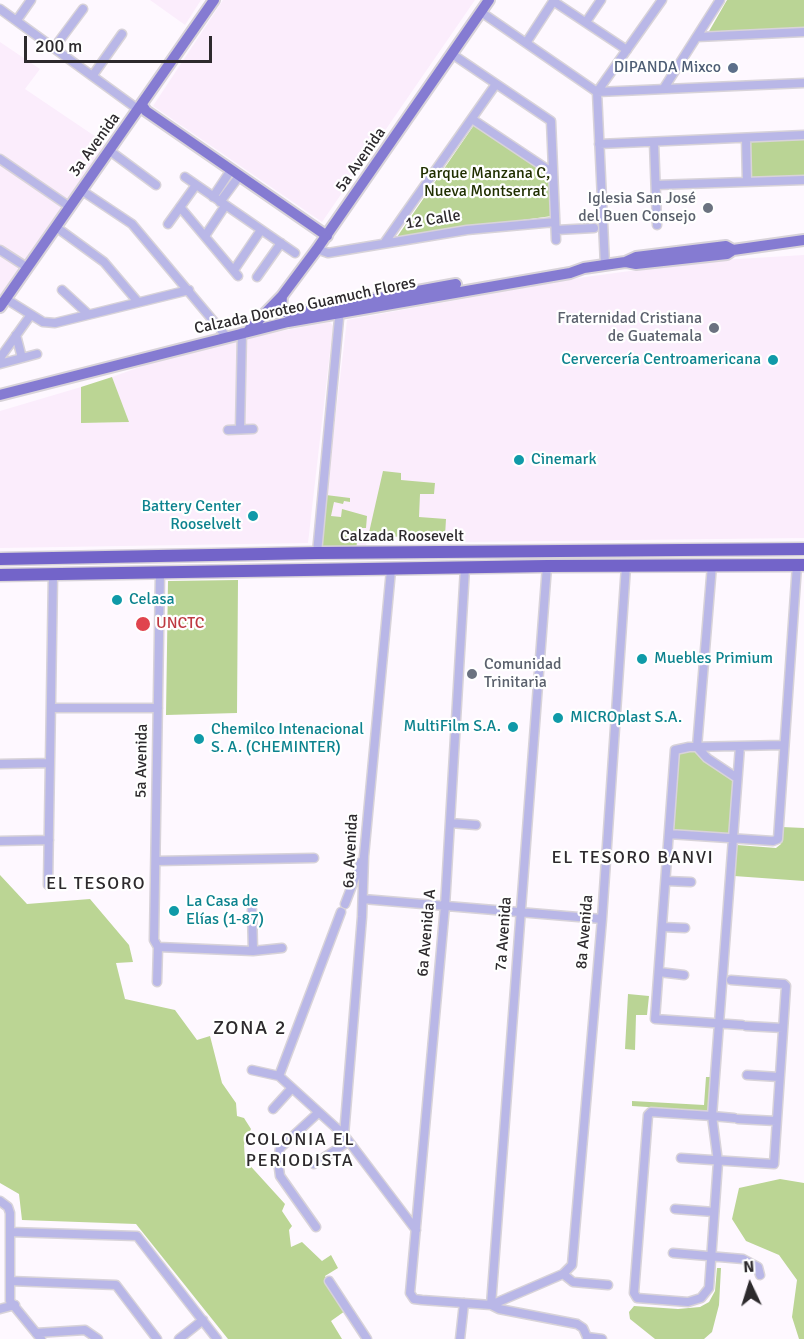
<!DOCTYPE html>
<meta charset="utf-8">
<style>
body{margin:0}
#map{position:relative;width:804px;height:1339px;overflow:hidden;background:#fef8ff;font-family:Signika,sans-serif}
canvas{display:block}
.north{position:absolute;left:720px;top:1255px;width:60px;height:60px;-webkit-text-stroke:4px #fff;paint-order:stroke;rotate:356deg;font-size:16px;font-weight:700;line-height:24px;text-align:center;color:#2d2a2d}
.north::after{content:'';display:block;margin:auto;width:21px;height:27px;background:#2d2a2d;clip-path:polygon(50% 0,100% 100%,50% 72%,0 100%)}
.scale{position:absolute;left:24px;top:36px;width:188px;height:27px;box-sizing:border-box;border:3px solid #2d2a2d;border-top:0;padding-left:8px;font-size:18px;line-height:21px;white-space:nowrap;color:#2d2a2d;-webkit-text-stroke:4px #fff;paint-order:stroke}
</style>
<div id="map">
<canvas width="804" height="1339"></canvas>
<div class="north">N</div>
<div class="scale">200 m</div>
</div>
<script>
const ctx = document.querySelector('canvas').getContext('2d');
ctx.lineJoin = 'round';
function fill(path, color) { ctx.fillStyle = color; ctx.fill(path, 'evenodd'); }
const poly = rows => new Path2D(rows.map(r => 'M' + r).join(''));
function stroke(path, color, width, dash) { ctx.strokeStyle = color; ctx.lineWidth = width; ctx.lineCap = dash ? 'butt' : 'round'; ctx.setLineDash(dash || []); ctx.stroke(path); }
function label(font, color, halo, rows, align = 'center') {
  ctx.font = font + ' Signika,sans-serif'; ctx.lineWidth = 4.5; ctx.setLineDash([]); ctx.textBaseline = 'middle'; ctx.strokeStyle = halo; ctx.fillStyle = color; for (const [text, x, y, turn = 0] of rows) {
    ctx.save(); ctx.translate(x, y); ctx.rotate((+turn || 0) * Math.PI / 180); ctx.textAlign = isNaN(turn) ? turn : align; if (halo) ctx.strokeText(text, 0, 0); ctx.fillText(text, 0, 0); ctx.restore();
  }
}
const built = poly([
 [150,0,201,0,185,25],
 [223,0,475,0,322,222,153,106],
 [0,42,40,69,25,89,105,143,0,307],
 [804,255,804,538,462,542,461,536,369,537,365,547,324,548,326,495,347,320,578,278,704,261],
 [330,322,333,326,308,543,0,548,0,411,81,387,81,423,128,422,112,377,195,347]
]);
const green = poly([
 [727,0,804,0,804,27,708,33],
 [474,125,549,174,552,216,397,237],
 [804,137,804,178,750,180,748,140],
 [383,471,401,473,401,480,435,483,434,494,420,494,419,517,446,519,445,536,368,537],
 [326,495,350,498,350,502,344,501,343,504,334,502,331,516,341,517,342,509,367,516,366,528,360,528,356,548,324,548,322,545],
 [238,580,237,713,166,715,168,581],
 [696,749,734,779,730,835,672,832,678,750],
 [782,827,804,828,804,881,734,876,737,845,776,848,781,844],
 [628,994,649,996,647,1015,636,1015,635,1050,625,1049],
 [706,1077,713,1077,711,1111,632,1106,632,1101,704,1105],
 [717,1268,721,1268,719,1305,712,1332,704,1339,655,1339,630,1319,629,1312,634,1306,678,1309,700,1307,709,1302,715,1291]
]);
const forest = poly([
 [112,377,129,422,81,423,81,387],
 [0,875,27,904,90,899,129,945,133,962,116,963,125,999,175,1010,197,1040,210,1036,222,1083,236,1103,237,1116,244,1118,251,1129,244,1145,245,1160,285,1204,282,1211,292,1226,289,1230,291,1247,302,1242,322,1261,331,1255,338,1268,325,1276,345,1311,331,1321,342,1339,228,1339,136,1224,22,1220,19,1194,0,1183],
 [780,1179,804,1183,804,1339,799,1339,792,1317,797,1280,779,1255,746,1241,732,1219,739,1188]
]);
const minor = poly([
 [553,1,627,50],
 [0,9,139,110],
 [481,12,597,92,804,83],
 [17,20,31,0],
 [586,22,601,0],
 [697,37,804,32],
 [526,43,554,0],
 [54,48,83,9],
 [452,54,551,121,556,240],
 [93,75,122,34],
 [664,88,720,0],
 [472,119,553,173],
 [746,138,747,182],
 [654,142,657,225],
 [599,144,804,135],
 [110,151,156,185],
 [0,159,70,207],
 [185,177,295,253],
 [656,185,804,180],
 [81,190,132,224,226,336],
 [213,197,231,170],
 [220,202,240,175],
 [180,207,238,276],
 [168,224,196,185],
 [56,227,104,262,138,302],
 [556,230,594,228],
 [205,236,225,206],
 [385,242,496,84],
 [317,249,328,253,467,230,555,222],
 [0,250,28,268],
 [605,265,597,92,662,0],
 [234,270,261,230],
 [257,277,281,243],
 [62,290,88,314],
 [6,299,43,322,55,323,189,290],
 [16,335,22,358],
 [0,358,30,316],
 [0,364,37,354],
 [240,429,242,332],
 [228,430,253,429],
 [317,553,340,308],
 [712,565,697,747,707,758,737,778],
 [465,568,445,906,410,1293,414,1299,422,1300,491,1305,563,1274,572,1265,602,919,626,566],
 [51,708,158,708],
 [0,764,50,763],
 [450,823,476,825],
 [669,834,773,841,778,839,797,565],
 [0,841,49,840],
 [156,861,314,858],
 [666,881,691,882],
 [48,885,53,574],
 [363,899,602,919],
 [345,904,361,862],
 [252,910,253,951],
 [662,927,685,928],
 [158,947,253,951,282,948],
 [659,972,684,975],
 [157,982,158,947,154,940,160,574],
 [742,1025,655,1019,675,750,689,747,783,745],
 [746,1026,783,1028],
 [252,1070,279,1076],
 [747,1075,779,1077],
 [279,1076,344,1135,416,1230],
 [279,1076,341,912],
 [273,1109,292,1088],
 [734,1118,712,1116,651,1112,648,1115,634,1293,637,1298,688,1302,701,1298,709,1288,718,1162,712,1116,740,746],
 [738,1119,776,1121],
 [344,1135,362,917,364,856,391,570],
 [681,1158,774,1164,786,986,784,984,731,980],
 [314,1164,348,1142],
 [0,1201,8,1207,10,1213,10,1301,41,1339],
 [675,1209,714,1212],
 [316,1227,280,1176,278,1161,280,1148,318,1113],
 [10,1232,137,1236,217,1339],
 [673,1253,743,1259,758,1267,760,1275],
 [563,1274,573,1282,608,1285],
 [10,1281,116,1285,157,1339],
 [329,1281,367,1339],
 [491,1305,547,566],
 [491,1305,499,1309,577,1324,583,1328,587,1337],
 [0,1309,15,1305],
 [36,1333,85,1330,98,1339],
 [587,1337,602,1339],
 [179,1339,203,1320],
 [460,1339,464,1303]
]);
const major = poly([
 [142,105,146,111,327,236],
 [626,262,636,264,727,254,733,250,804,240],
 [282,296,281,310,291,314,456,284],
 [0,307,214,0],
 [249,330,282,296,317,249,489,0],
 [0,395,288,322,570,273,584,268,625,262,636,257,726,246,733,250]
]);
const highway = poly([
 [0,559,317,553,804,549],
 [0,575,547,566,804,565]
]);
const markers = [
 [733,68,6,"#5c6f8a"],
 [708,208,6,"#6b7280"],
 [714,328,6,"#6b7280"],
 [773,360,6,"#0f9aa8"],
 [519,460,6,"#0f9aa8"],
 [253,516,6,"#0f9aa8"],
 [117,600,6,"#0f9aa8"],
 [143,624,8,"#e0444e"],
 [642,659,6,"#0f9aa8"],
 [472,674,6,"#6b7280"],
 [558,718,6,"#0f9aa8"],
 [513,727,6,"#0f9aa8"],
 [199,739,6,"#0f9aa8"],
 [174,911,6,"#0f9aa8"]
];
const serviceNames = [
 ["DIPANDA Mixco",721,68]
];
const streetNames = [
 ["3a Avenida",95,145,-54],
 ["5a Avenida",361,160,-55],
 ["12 Calle",433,220,-9],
 ["Calzada Doroteo Guamuch Flores",305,306,-12],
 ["Calzada Roosevelt",402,537],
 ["5a Avenida",142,761,-89],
 ["6a Avenida",351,851,-87],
 ["8a Avenida",585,932,-85],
 ["6a Avenida A",427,933,-85],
 ["7a Avenida",504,934,-86]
];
const parkNames = [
 ["Parque Manzana C,",485,174],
 ["Nueva Montserrat",485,192]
];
const worshipNames = [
 ["Iglesia San José",696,199],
 ["del Buen Consejo",696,217],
 ["Fraternidad Cristiana",702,319],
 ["de Guatemala",702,337],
 ["Comunidad",484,665,"left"],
 ["Trinitaria",484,683,"left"]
];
const cultureNames = [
 ["Cervercería Centroamericana",761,360,"right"],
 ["Cinemark",531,460],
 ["Battery Center",241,507,"right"],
 ["Rooselvelt",241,525,"right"],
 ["Celasa",129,600],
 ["Muebles Primium",654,659],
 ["MICROplast S.A.",570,718],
 ["MultiFilm S.A.",501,727,"right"],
 ["Chemilco Intenacional",211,730],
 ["S. A. (CHEMINTER)",211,748],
 ["La Casa de",186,902],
 ["Elías (1-87)",186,920]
];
const healthNames = [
 ["UNCTC",156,624]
];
const neighbourhoodNames = [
 ["EL TESORO BANVI",633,858],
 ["EL TESORO",96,884],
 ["COLONIA EL",300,1140],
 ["PERIODISTA",300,1161]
];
const quarterNames = [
 ["ZONA 2",250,1029]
];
fill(built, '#fbedfc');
fill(green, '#bad495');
fill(forest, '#bbd594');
stroke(minor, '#d8d3d9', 11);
stroke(major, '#d8d3d9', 14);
stroke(highway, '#d8d3d9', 15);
stroke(minor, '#b9b7e7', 8);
stroke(major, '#857bd2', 10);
stroke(highway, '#7364c9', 12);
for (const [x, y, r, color] of markers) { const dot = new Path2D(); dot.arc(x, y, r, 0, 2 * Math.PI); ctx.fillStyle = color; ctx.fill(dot); stroke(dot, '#fff', 2); }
label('16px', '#4e5e75', '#fff', serviceNames, 'right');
label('16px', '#2d2a2d', '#fff', streetNames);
label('16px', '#202f00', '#fff', parkNames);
label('16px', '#5b616d', '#fff', worshipNames, 'right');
label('16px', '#0d838f', '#fff', cultureNames, 'left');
label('16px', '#be3a42', '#fff', healthNames, 'left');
ctx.letterSpacing = '1.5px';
label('18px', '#2d2a2d', '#fff', neighbourhoodNames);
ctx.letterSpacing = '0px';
ctx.letterSpacing = '1.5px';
label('20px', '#2d2a2d', '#fff', quarterNames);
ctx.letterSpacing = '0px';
</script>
